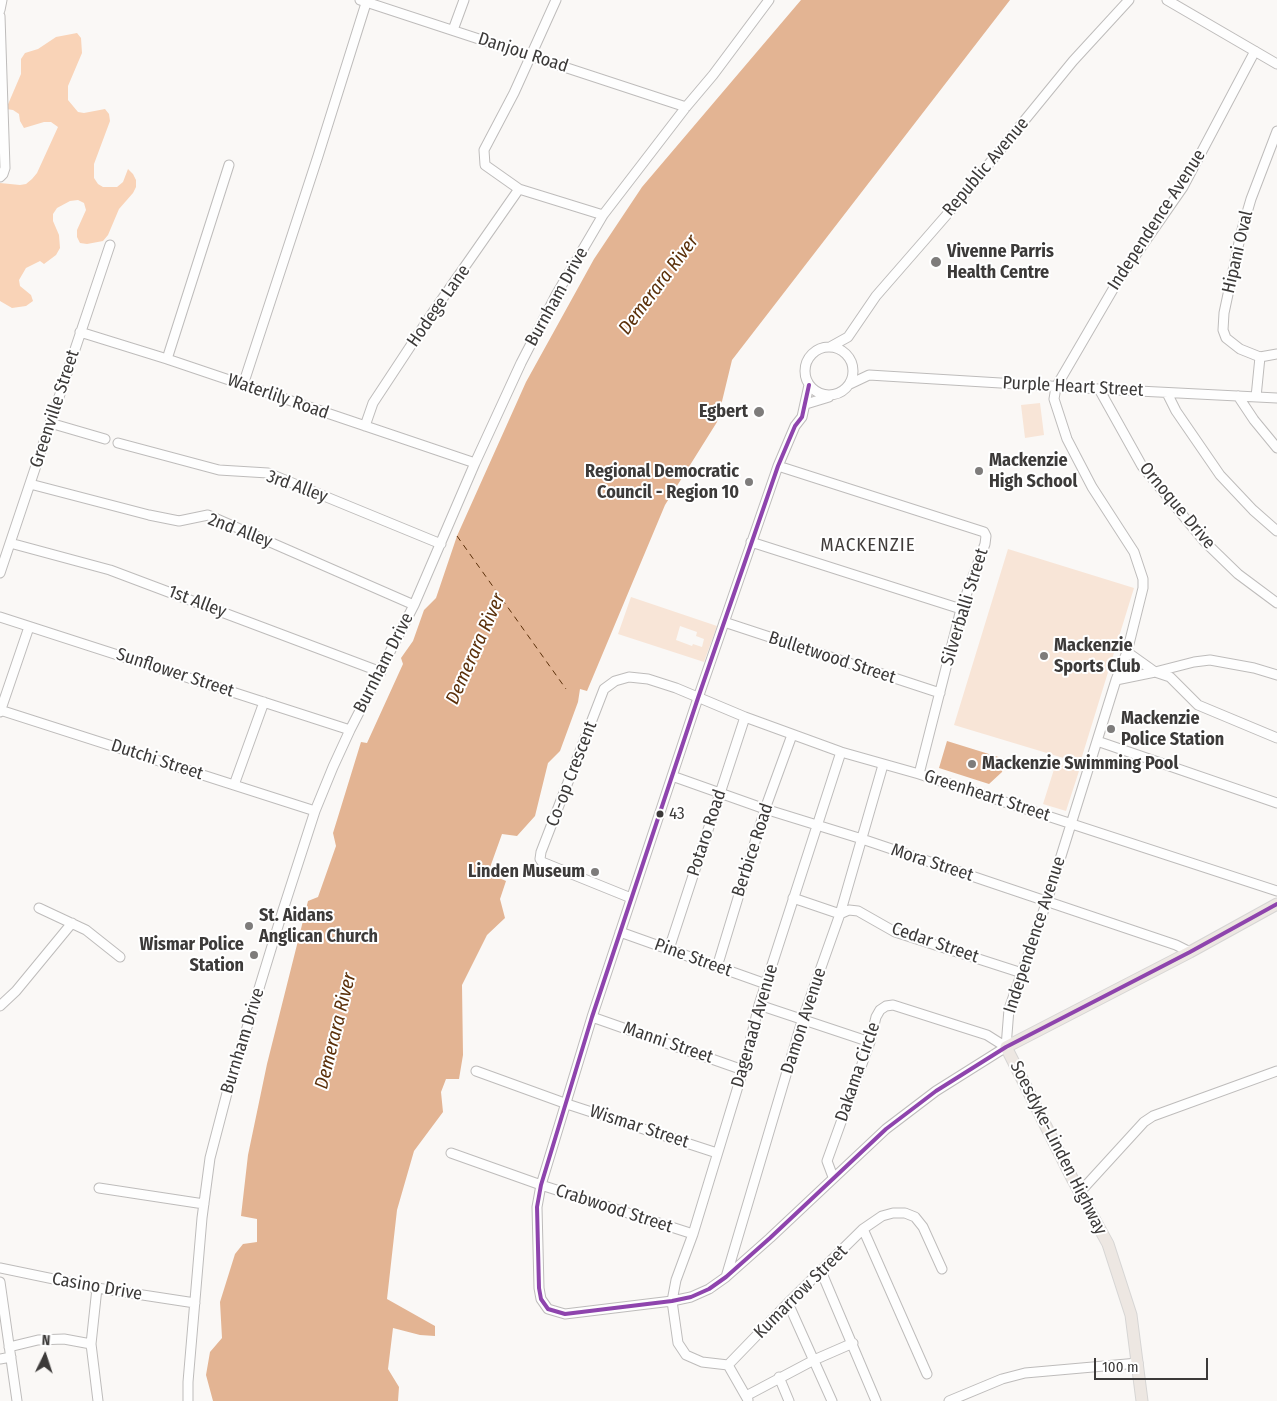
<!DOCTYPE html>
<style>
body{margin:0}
#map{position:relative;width:1277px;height:1401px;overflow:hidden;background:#faf8f6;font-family:"Fira Sans Condensed",sans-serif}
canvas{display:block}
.north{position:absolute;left:20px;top:1331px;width:50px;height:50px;-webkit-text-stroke:4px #fff;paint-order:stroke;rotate:4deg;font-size:14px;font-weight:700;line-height:20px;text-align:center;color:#3c3a39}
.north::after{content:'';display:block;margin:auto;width:18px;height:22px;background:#3c3a39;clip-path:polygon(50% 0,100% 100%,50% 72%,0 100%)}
.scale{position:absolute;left:1094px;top:1358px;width:114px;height:22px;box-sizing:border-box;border:2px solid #3c3a39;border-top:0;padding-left:6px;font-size:15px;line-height:18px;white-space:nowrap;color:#3c3a39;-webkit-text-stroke:4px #fff;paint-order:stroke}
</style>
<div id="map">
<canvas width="1277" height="1401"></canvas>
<div class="north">N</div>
<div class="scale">100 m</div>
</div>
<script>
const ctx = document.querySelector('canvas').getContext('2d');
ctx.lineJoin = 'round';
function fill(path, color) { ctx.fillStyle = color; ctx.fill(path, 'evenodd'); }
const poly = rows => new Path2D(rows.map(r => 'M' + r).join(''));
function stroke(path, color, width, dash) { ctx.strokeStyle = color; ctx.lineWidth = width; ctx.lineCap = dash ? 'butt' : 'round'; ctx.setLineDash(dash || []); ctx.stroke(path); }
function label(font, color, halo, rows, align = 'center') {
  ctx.font = font + ' "Fira Sans Condensed",sans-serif'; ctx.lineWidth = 4; ctx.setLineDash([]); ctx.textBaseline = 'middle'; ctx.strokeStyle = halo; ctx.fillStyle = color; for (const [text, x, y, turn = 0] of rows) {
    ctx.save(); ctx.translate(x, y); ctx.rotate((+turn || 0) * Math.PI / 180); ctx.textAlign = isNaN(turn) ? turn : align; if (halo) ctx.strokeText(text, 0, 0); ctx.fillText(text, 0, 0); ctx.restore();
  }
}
const green = poly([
 [1040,403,1044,435,1025,438,1021,405],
 [1008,549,1134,588,1080,763,954,725],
 [631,597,717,626,704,662,618,634],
 [680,626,697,632,696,636,704,639,702,647,693,644,692,646,676,640],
 [1056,763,1079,771,1066,811,1043,804]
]);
const forest = poly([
 [77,33,81,38,82,53,68,86,68,100,78,112,84,113,105,109,109,114,110,121,94,164,94,178,98,184,103,187,117,187,123,182,128,169,133,174,136,180,136,187,133,193,119,209,108,235,103,241,87,244,80,243,77,237,77,230,86,210,84,203,78,200,70,201,57,208,53,214,53,221,59,235,60,248,56,255,44,264,40,261,26,268,19,280,20,286,31,295,33,301,26,306,12,308,0,301,0,183,20,185,26,184,32,179,37,173,58,127,51,122,44,122,24,128,20,121,19,114,13,110,6,109,21,74,21,59,25,53,38,49,56,37]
]);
const water = poly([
 [801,0,1010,0,732,360,717,422,665,505,587,691,580,689,578,702,560,751,548,763,535,816,517,836,502,834,488,873,506,881,500,899,505,918,487,935,462,985,463,1055,459,1079,446,1079,441,1092,443,1112,414,1151,397,1210,387,1299,435,1326,435,1336,420,1335,393,1328,388,1369,399,1387,398,1401,213,1401,206,1375,210,1352,222,1338,220,1302,235,1254,243,1244,257,1242,257,1219,241,1216,248,1155,267,1064,308,901,318,897,336,846,333,833,361,742,367,743,403,664,401,658,413,641,424,610,436,598,457,536,526,382,594,259,642,187],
 [947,741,1005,759,1002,772,989,784,939,768]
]);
const ferry = poly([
 [457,536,566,689]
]);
const minor = poly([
 [360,0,686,107],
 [556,0,514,93,484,150,485,165,519,189,603,215],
 [1167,0,1277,64],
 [0,10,2,0],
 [0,16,5,168,3,174,0,177],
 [453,30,464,0],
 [80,332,167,359,475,463],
 '805 371a24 24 0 1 1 48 0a24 24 0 1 1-48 0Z',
 [830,347,848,337,876,296,957,203,1073,61,1129,0],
 [1260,357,1277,354],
 [167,359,229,165],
 [850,384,869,375,1099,389,1277,398],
 [243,385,318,156,367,0],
 [809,385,802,417,795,426,778,466,698,698,592,1017,541,1185,537,1207,539,1288,541,1299,548,1309,565,1314,672,1301,691,1297,709,1289,726,1277,770,1238,886,1129,936,1091,1006,1047],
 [1099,389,1142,466,1204,541,1238,574,1277,603],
 [1167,393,1176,411,1220,475,1253,510,1277,531],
 [1238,396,1254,420,1277,448],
 [1256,397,1260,357,1240,349,1226,338,1223,330,1224,313,1241,233,1251,199,1277,131],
 [806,404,829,397],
 [50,423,105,439],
 [365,426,373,403,431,315,519,189],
 [118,443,219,470,268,473,441,544],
 [778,466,984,532,986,536,985,544,961,609,919,774],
 [30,484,149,515,179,521,208,515,414,605],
 [751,542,961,609],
 [10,543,110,570,381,672],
 [0,573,110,245],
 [0,617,350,730],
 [724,622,940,693],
 [1127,652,1155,672,1170,677,1198,705,1277,738],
 [1116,680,1155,672,1194,662,1210,660,1254,668,1277,675],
 [0,710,315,811],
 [0,712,29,627],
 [1097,741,1277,803],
 [841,752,759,1005,743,1070,693,1234,676,1280,672,1301,678,1343,686,1355,702,1362,728,1365,788,1303,863,1229,882,1216,893,1213,905,1213,915,1217,923,1227,942,1269],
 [672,776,765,809,862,839,1176,945,1190,952],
 [234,785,264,702],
 [631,898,542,862,540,859,541,852,604,689,615,681,629,677,648,679,676,688,745,717,841,752,919,774,1277,891],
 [793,898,840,914,849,910,858,911,895,932,1022,973],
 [39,908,86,930,120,957],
 [620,932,766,984],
 [669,949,745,717],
 [717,967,765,809,792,735],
 [759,1005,870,1042],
 [0,1006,16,991,72,923],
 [592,1017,743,1070],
 [1006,1047,1009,1009,1047,901,1116,680,1127,652,1143,588,1143,579,1134,552,1092,487,1067,439,1054,399,1056,387,1119,279,1183,187,1255,51],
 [476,1071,567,1104,717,1153],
 [451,1153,541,1185,693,1234],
 [833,1177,827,1161,870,1042,876,1017,880,1010,886,1006,893,1005,987,1035,1006,1047],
 [99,1188,204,1204],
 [1080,1192,1144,1122,1153,1116,1277,1071],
 [863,1229,927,1374],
 [0,1268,97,1288,195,1303],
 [821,1271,876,1401],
 [726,1277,802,1021,840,914,883,765],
 [0,1282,17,1401],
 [97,1288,91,1344,98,1401],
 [788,1303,832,1401],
 [9,1347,38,1340,64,1339,91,1344],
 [0,1359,11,1357],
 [728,1365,748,1400],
 [779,1377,789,1401],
 [746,1396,814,1360,853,1343],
 [188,1401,188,1382,202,1218,210,1158,227,1093,283,910,315,811,333,767,350,730,414,605,475,463,521,363,556,295,603,215,686,107,713,75,769,0],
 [949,1401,1002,1379,1025,1373,1138,1363]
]);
const major = poly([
 [1142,1401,1131,1315,1108,1244,1073,1180,1006,1047,1190,952,1277,904]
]);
const bus1 = poly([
 [809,385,802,417,795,426,778,466,698,698,592,1017,541,1185,537,1207,539,1288,541,1299,548,1309,565,1314,672,1301,691,1297,709,1289,726,1277,770,1238,886,1129,936,1091,1006,1047,1190,952,1277,904]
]);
const markers = [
 [936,262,6,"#7e7c7b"],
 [759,412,6,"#7e7c7b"],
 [979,471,5,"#7e7c7b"],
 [749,482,5,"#7e7c7b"],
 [1044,656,5,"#7e7c7b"],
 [1111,729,5,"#7e7c7b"],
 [972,764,5,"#7e7c7b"],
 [660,814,4.5,"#3c3a39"],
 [595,872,5,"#7e7c7b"],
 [249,926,5,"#7e7c7b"],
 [254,955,5,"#7e7c7b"]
];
const busNames = [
 ["43",669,814]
];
const streetNames = [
 ["Danjou Road",523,53,18],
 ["Republic Avenue",986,167,-50],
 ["Independence Avenue",1157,220,-57],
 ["Hipani Oval",1238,252,-77],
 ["Burnham Drive",557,297,-61],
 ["Hodege Lane",439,306,-55],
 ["Purple Heart Street",1073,387,3],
 ["Waterlily Road",278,397,19],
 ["Greenville Street",55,409,-72],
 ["3rd Alley",297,487,20],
 ["Ornoque Drive",1177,506,50],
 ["2nd Alley",240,531,21],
 ["1st Alley",197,602,21],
 ["Silverballi Street",965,607,-73],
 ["Bulletwood Street",832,658,18],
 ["Burnham Drive",384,663,-63],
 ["Sunflower Street",175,673,18],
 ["Dutchi Street",157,760,18],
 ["Co-op Crescent",572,774,-69],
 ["Greenheart Street",987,796,18],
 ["Potaro Road",707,833,-72],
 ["Berbice Road",753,850,-72],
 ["Mora Street",932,863,18],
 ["Independence Avenue",1035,935,-72],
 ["Cedar Street",935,943,19],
 ["Pine Street",693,958,20],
 ["Damon Avenue",804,1021,-72],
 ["Dageraad Avenue",755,1026,-74],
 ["Burnham Drive",243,1041,-73],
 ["Manni Street",668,1043,19],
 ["Dakama Circle",858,1072,-71],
 ["Wismar Street",639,1127,18],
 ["Soesdyke-Linden Highway",1058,1148,63],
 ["Crabwood Street",614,1209,18],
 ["Casino Drive",97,1287,10],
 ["Kumarrow Street",801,1292,-45]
];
const poiNames = [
 ["Vivenne Parris",947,252],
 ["Health Centre",947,273],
 ["Egbert",748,412,"right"],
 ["Mackenzie",989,461],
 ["High School",989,482],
 ["Regional Democratic",739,472,"right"],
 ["Council - Region 10",739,493,"right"],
 ["Mackenzie",1054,646],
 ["Sports Club",1054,667],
 ["Mackenzie",1121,719],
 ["Police Station",1121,740],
 ["Mackenzie Swimming Pool",982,764],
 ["Linden Museum",585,872,"right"],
 ["St. Aidans",259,916],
 ["Anglican Church",259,937],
 ["Wismar Police",244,945,"right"],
 ["Station",244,966,"right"]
];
const waterNames = [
 ["Demerara River",659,285,-53],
 ["Demerara River",476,649,-66],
 ["Demerara River",336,1031,-76]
];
const neighbourhoodNames = [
 ["MACKENZIE",868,546]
];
fill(green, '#f8e5d7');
fill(forest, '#f9d3b7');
fill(water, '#e3b493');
stroke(ferry, '#5b300a', 1, [6, 5]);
stroke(minor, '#bebcbb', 11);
stroke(major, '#d6d5d4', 13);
stroke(minor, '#fefefe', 9);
stroke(major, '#ede7e2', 11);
stroke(bus1, '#8e44ad', 4);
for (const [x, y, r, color] of markers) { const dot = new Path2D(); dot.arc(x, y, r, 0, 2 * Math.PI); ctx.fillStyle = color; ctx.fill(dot); stroke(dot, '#fff', 2); }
label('17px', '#3c3a39', '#fff', busNames, 'left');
label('18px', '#3c3a39', '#fff', streetNames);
label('bold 18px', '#3c3a39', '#fff', poiNames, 'left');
label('italic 19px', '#5b300a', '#fff', waterNames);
ctx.letterSpacing = '1px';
label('19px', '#413d3b', '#fff', neighbourhoodNames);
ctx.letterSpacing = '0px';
</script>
